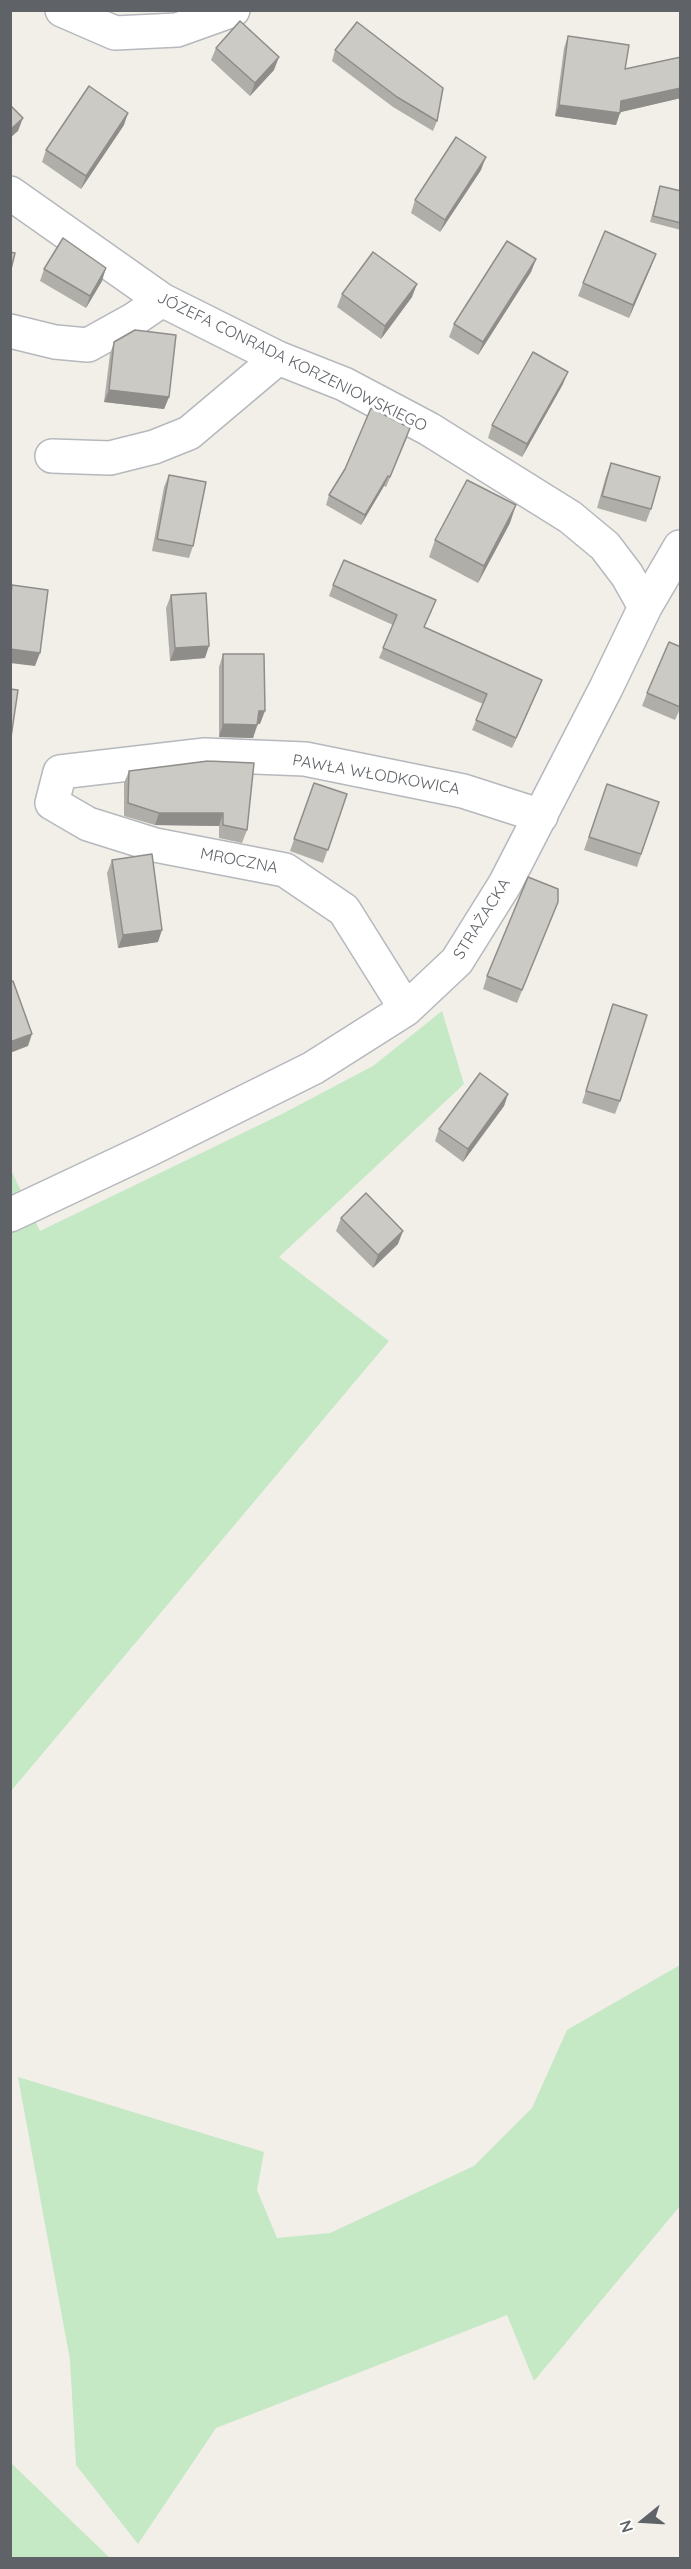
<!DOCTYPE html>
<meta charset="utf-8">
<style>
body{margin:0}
#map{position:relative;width:691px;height:2569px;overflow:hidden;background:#f1efe8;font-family:Quicksand,sans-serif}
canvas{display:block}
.frame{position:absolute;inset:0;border:12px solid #5f6368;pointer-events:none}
.north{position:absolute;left:613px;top:2491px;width:60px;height:60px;-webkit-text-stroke:4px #fff;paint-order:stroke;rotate:252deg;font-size:16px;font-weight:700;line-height:24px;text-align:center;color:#5f6368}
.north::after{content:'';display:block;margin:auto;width:21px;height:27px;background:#5f6368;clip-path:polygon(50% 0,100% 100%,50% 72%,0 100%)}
</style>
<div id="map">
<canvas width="691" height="2569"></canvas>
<div class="frame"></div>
<div class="north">N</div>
</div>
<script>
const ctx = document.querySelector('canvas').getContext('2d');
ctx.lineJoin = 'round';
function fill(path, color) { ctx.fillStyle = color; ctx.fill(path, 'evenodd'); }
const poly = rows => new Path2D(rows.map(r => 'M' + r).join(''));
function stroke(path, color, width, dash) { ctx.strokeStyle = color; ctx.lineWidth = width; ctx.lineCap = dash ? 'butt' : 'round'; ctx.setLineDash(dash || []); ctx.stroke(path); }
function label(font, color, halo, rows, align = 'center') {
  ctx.font = font + ' Quicksand,sans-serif'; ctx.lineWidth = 6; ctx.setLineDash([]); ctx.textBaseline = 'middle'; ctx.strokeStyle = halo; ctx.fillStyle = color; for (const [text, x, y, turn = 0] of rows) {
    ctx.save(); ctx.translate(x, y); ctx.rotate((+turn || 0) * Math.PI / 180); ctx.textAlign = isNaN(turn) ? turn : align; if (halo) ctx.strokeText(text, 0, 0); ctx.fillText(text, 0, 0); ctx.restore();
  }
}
const green = poly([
 [442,1011,464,1084,279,1257,389,1341,11,1791,10,1168,40,1231,280,1115,373,1066],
 [680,1965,680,2206,534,2381,507,2315,216,2428,138,2544,76,2465,70,2360,18,2077,264,2152,257,2190,277,2238,330,2233,474,2166,532,2108,567,2030],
 [11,2463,110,2558,11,2558]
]);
const minor = poly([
 [62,10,115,33,177,30,233,10],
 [10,193,162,300,278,358,344,384,429,429,570,517,605,546,627,575,645,607],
 [10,331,55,342,88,345,133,320,162,300],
 [52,456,110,458,154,447,189,433,278,358],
 [406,1009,344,910,285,870,155,845,88,824,52,803,60,772,205,755,305,759,463,791,541,816],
 [10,1215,148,1150,313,1068,406,1009,457,961,505,884,606,688,645,607,680,547]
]);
const wall = poly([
 [568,36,625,69,681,98,620,112,616,125,555,116,564,48],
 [216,48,274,70,250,96,211,60],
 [335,50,437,121,433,131,393,107,332,61],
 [124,125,81,189,42,162,46,150],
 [481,170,440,232,411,213,415,200],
 [660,186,681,191,681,230,650,222],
 [656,254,629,318,578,296,583,283],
 [536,259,531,272,478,355,449,337,454,324],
 [44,269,102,281,86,308,40,281],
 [342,294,412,297,381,339,337,307],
 [114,342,169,397,164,409,104,402,110,354],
 [563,384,522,457,488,438,492,425],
 [407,438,386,487,384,486,361,525,326,505,329,495],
 [611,463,651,509,646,522,597,508,606,476],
 [169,475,193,546,189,558,152,551,164,487],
 [510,523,478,583,429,557,435,540],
 [333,585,432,611,424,627,542,680,512,748,472,730,483,704,379,658,393,625,329,596],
 [171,595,205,658,170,661,166,608],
 [681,647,681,707,675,720,642,706,647,693],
 [223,654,260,724,258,724,253,738,219,737,219,667],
 [208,761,247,830,242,843,219,838,219,826,155,825,124,816,124,783,129,771],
 [314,783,347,794,323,863,290,851],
 [607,784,659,802,637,867,584,850],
 [112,860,158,942,118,948,107,873],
 [553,914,517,1003,483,989,487,976],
 [613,1004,620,1101,615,1114,582,1103],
 [508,1094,504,1106,463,1162,435,1141,439,1129],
 [341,1218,398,1244,373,1268,336,1231]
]);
const shadedWall = poly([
 [279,57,274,70,250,96,255,83],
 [681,88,681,98,617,113,621,101],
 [559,105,620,113,616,125,555,116],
 [128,113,124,125,81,189,86,176],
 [23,118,18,131,10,138,10,130],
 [486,157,481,170,440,232,445,220],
 [656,254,651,267,629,318,633,305],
 [536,259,531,272,478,355,483,342],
 [106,268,102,281,86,308,90,296],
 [417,284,412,297,381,339,385,326],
 [568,372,563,384,522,457,527,444],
 [109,390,169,397,164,409,104,402],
 [388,476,384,486,361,525,365,515],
 [516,505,510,523,478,583,484,566],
 [209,646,205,658,170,661,175,648],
 [10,649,40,653,35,666,10,663],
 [542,680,538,690,512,748,516,738],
 [259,711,265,711,260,724,254,724],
 [223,724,257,725,253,738,219,737],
 [159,813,223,813,219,826,155,825],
 [162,930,158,942,118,948,123,935],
 [32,1034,28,1046,10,1053,10,1042],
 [508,1094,504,1106,463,1162,468,1149],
 [403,1231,398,1244,373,1268,378,1255]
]);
const building = poly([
 [240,21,279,57,255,83,216,48,240,21],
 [357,22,443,88,437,121,397,97,335,50,357,22],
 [568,36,629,45,625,69,681,57,681,88,621,101,620,113,559,105,568,36],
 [89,86,128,113,86,176,46,150,89,86],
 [10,105,23,118,10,130,10,105],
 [456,137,486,157,445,220,415,200,456,137],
 [660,186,681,191,681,223,653,216,660,186],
 [605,231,656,254,633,305,583,283,605,231],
 [63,238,106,268,90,296,44,269,63,238],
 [507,241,536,259,483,342,454,324,507,241],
 [10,252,15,253,10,273,10,252],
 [373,252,417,284,385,326,342,294,373,252],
 [135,330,176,335,169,397,109,390,114,342,135,330],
 [533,352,568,372,527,444,492,425,533,352],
 [371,408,410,428,390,477,388,476,365,515,329,495,345,469,371,408],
 [611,463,660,477,651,509,602,496,611,463],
 [169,475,206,482,193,546,157,539,169,475],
 [467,480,516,505,484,566,435,540,467,480],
 [344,560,436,600,424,627,542,680,516,738,476,720,487,694,383,648,397,615,333,585,344,560],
 [12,585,48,590,40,653,10,649,10,602,12,585],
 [206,593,209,646,175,648,171,595,206,593],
 [669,642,681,647,681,705,680,707,647,693,669,642],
 [223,654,264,654,265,711,259,711,257,725,223,724,223,654],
 [10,689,18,690,10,744,10,689],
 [208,761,254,763,247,830,223,825,223,813,159,813,128,803,129,771,208,761],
 [314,783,347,794,328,850,294,839,314,783],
 [607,784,659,802,641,854,589,837,607,784],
 [152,854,162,930,123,935,112,860,152,854],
 [528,877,558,889,558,902,522,990,487,976,528,877],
 [13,981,32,1034,10,1042,10,982,13,981],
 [613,1004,647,1015,620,1101,586,1091,613,1004],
 [480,1073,508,1094,468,1149,439,1129,480,1073],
 [366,1193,403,1231,378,1255,341,1218,366,1193]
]);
const streetNames = [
 ["JÓZEFA CONRADA KORZENIOWSKIEGO",292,362,26],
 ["PAWŁA WŁODKOWICA",376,775,10],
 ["MROCZNA",239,861,11],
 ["STRAŻACKA",482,919,-58]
];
fill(green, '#c5e8c5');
stroke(minor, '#b5b8bc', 36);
stroke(minor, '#fff', 33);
fill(wall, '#afaea9');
fill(shadedWall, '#8f8d8a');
fill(building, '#cccac5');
stroke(building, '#8f8d8a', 1.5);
label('16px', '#5f6368', '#fff', streetNames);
</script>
